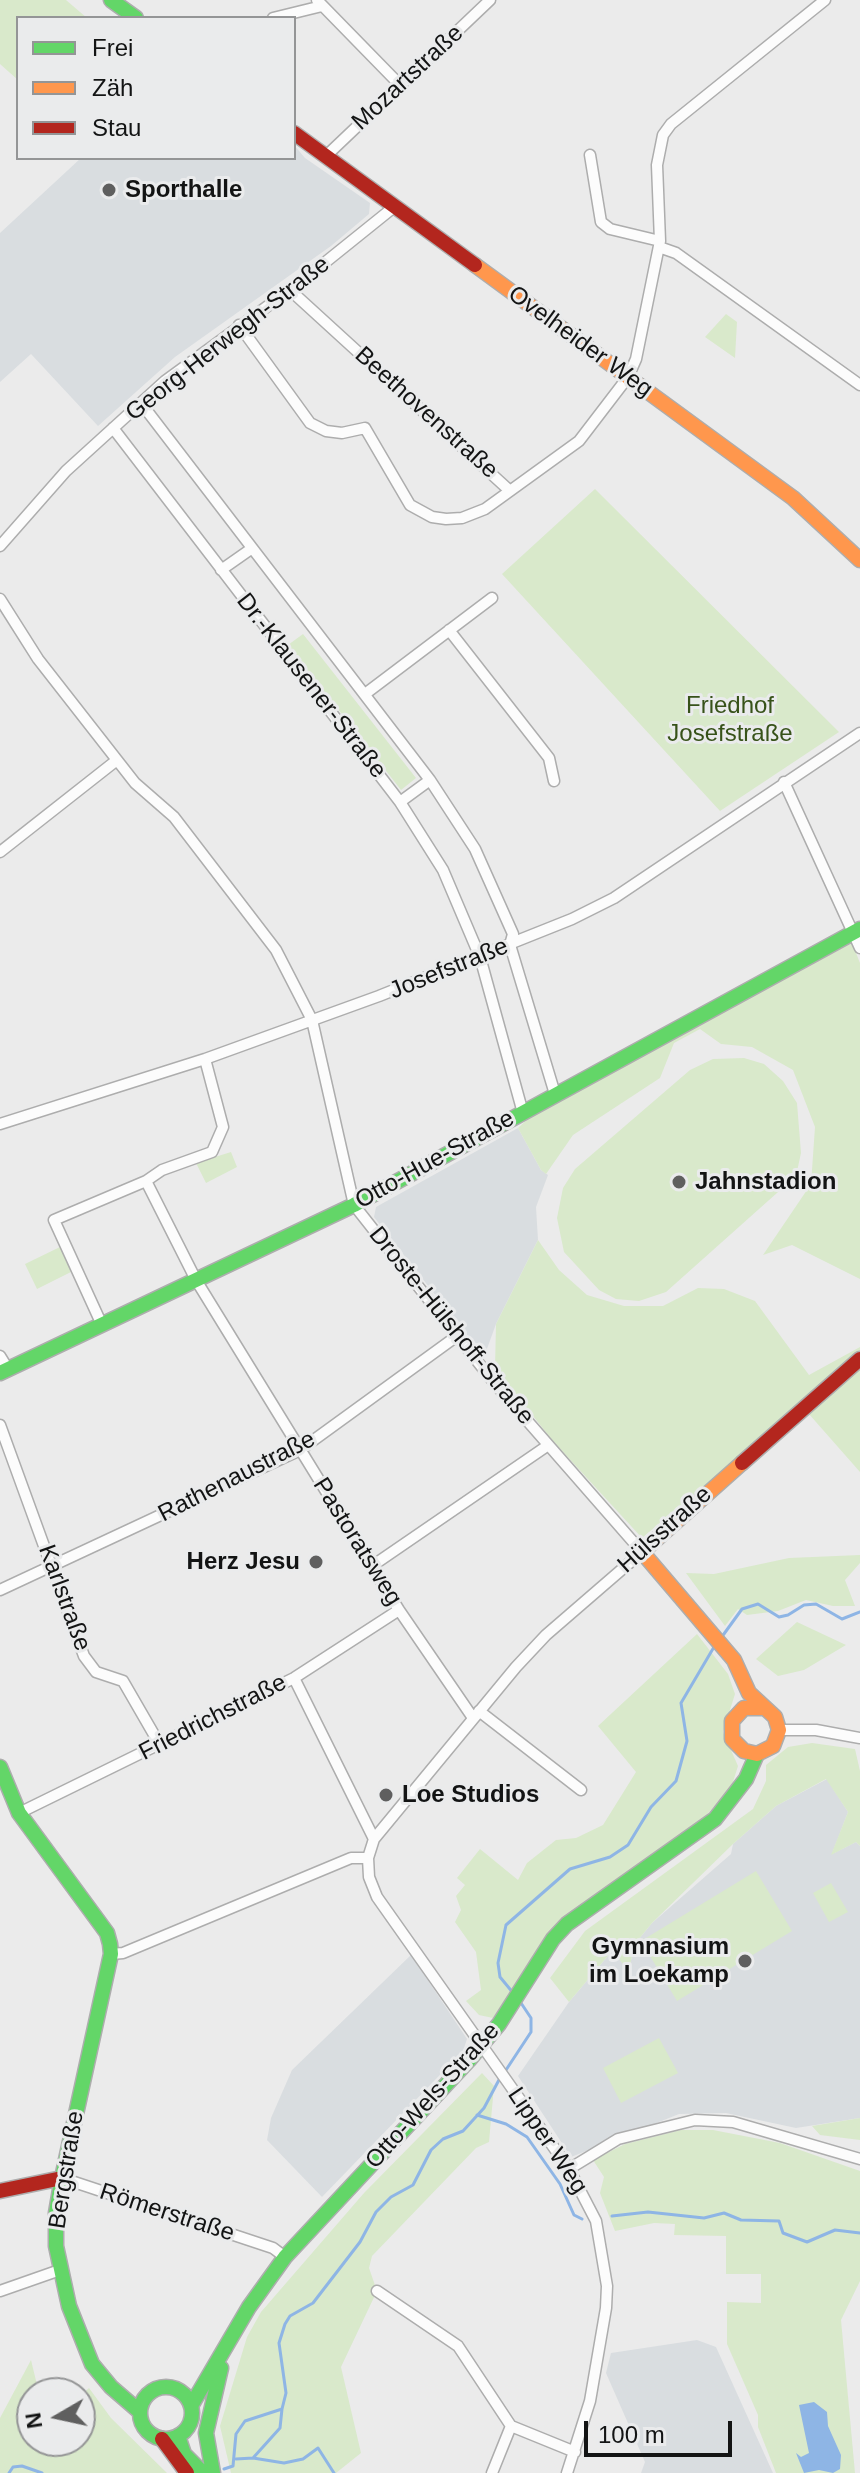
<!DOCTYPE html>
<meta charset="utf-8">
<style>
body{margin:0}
#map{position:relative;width:860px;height:2473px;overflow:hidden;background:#ebebeb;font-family:Arial,sans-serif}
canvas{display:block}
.legend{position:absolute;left:16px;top:16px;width:280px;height:144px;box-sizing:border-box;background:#eaebec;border:2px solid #949596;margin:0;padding:10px 14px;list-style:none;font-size:24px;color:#131414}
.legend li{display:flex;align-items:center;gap:16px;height:40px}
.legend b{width:40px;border:2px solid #949596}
.north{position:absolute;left:16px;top:2377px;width:80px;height:80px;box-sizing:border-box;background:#eaebec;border:2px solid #949596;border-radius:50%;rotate:261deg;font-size:22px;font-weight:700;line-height:32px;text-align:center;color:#131414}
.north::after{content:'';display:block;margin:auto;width:28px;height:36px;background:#5f5f5f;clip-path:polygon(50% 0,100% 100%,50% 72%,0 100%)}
.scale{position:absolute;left:584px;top:2421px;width:148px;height:36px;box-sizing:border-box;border:4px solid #131414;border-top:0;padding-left:10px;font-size:24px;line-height:28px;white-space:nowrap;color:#131414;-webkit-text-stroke:6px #eaebec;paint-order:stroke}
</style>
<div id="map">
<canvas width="860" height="2473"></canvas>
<ul class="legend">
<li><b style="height:10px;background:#63d668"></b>Frei</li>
<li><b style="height:10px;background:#ff974d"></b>Zäh</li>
<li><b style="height:10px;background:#b3261e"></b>Stau</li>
</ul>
<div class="north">N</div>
<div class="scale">100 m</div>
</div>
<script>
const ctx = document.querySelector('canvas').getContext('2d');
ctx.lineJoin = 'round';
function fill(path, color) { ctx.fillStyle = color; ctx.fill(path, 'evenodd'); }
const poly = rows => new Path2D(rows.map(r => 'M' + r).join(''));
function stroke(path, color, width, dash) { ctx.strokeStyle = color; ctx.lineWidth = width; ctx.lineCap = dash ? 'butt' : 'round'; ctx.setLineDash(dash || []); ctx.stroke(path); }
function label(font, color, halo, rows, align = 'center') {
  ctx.font = font + ' Arial,sans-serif'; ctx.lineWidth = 6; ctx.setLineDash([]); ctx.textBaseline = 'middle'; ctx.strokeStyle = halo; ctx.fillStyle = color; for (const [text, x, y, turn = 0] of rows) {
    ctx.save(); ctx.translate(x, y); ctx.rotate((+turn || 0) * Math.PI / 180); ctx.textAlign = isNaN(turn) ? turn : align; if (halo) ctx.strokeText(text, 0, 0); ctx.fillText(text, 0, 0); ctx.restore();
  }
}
const built = poly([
 [294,145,305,158,370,203,369,214,331,246,175,357,98,426,31,354,0,382,0,233,81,158,294,158],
 [518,1128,541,1170,548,1175,536,1207,538,1240,496,1324,484,1357,374,1217,376,1207],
 [827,1779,848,1812,832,1854,856,1842,860,1846,860,2118,796,2128,726,2113,679,2114,571,2157,518,2076,569,2002,612,1951,629,1970,634,1945,652,1923,731,1854,733,1844,776,1806],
 [411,1955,467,2039,463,2051,322,2197,267,2140,271,2118,292,2070],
 [697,2340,716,2347,773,2473,641,2473,645,2462,606,2373,611,2353]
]);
const green = poly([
 [0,0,66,0,87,18,18,18,18,80,0,64],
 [726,314,737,322,735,358,705,337],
 [595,489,839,732,720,811,502,574],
 [303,634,416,778,401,790,288,645],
 [852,943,860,963,860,1279,792,1245,763,1255,811,1184,815,1127,793,1070,752,1047,721,1044,700,1029,674,1043,660,1078,573,1135,546,1174,541,1170,518,1128,542,1106],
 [744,1058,764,1064,783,1081,797,1103,801,1153,796,1176,666,1292,639,1301,616,1299,599,1290,564,1252,557,1218,563,1188,575,1169,690,1070,713,1059],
 [231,1152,237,1167,206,1183,196,1163],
 [538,1240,559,1270,587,1295,624,1306,663,1306,698,1288,724,1289,755,1301,809,1375,860,1347,860,1472,801,1405,642,1538,552,1440,495,1368,496,1324],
 [60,1247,71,1272,37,1289,25,1264],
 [860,1555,860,1563,845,1580,855,1606,833,1606,806,1600,778,1611,747,1615,738,1609,725,1626,686,1573,714,1574,789,1558],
 [797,1622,846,1645,804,1670,778,1676,756,1659],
 [697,1634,728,1674,735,1694,723,1732,738,1766,732,1785,701,1822,547,1937,493,2018,479,2015,466,2001,481,1990,476,1952,455,1922,461,1910,456,1896,465,1885,457,1878,480,1849,518,1880,527,1863,556,1840,576,1838,603,1825,636,1772,598,1726],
 [812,1743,855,1749,860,1771,860,1846,856,1842,831,1855,848,1812,826,1779,776,1806,733,1844,652,1923,634,1945,629,1971,612,1951,569,2002,550,1978,585,1931,753,1809,766,1781,766,1765,788,1747],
 [756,1871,792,1931,677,2001,641,1941],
 [831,1883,848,1912,829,1922,813,1893],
 [659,2038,678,2073,621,2103,603,2068],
 [482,2073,494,2086,489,2142,476,2148,372,2256,369,2268,377,2291,341,2367,361,2453,336,2473,231,2473,220,2426,247,2337,261,2312,364,2193],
 [860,2118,860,2140,820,2135,812,2126],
 [681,2130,713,2130,780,2143,860,2171,860,2281,841,2320,855,2473,776,2473,758,2427,758,2415,727,2344,727,2302,761,2303,761,2274,726,2274,726,2236,674,2235,675,2224,654,2223,615,2231,600,2193,604,2177,593,2160,625,2144],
 [31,2360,39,2393,32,2393,32,2441,80,2441,80,2396,89,2388,111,2418,167,2473,0,2473,0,2418]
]);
const water = poly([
 [814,2402,827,2412,828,2426,841,2455,840,2469,833,2473,819,2470,804,2473,796,2453,801,2457,809,2453,799,2405]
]);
const stream = poly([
 [721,1638,742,1609,758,1604,779,1617,788,1615,804,1605,816,1604,842,1619,860,1612],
 [514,1994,500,1977,498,1963,506,1925,570,1869,610,1857,628,1845,651,1807,676,1781,687,1741,681,1703,714,1647],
 [504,2073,531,2032,531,2018,519,2000],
 [477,2115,506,2124,527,2137,560,2184,574,2215,582,2219],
 [612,2216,648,2212,704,2218,724,2213,741,2220,779,2221,783,2233,807,2242,835,2230,860,2233],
 [253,2458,284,2463,303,2459,318,2448,334,2473],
 [236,2459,253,2458,280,2428,282,2409],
 [224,2469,233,2466,236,2434,245,2421,282,2409,286,2393,279,2343,285,2324,290,2316,313,2303,360,2242,376,2212,391,2197,413,2185,431,2150,443,2139,463,2131,484,2108,500,2078],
 [9,2473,13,2467,22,2466,42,2473]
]);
const street = poly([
 [317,0,401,86],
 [273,18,322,6],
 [590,155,601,222,610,229,660,241],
 [326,156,490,0],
 [659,247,676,253,860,385],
 [290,290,509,490],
 [239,325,310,423,326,431,342,433,365,428,410,505,432,517,446,519,462,518,485,509,579,441,628,377,636,359,660,241,657,165,663,135,671,124,825,0],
 [141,403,430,780,475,849,513,934,510,945,555,1094],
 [113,428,400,802,443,870,480,957,523,1113],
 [0,546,66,471,165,381,302,281,394,207],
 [221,570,251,549],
 [0,599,38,659,117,760,135,783,174,817,276,950,312,1020,354,1205,496,1385,642,1552,546,1635,516,1667,374,1839,368,1858,369,1877,377,1897,569,2169,596,2221,607,2286,606,2308,590,2401,567,2473],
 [449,630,549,758,554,781],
 [365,694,492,598],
 [784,782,860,948],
 [400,802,430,780],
 [0,852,117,760],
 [0,1124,205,1059,379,996,572,919,614,898,860,733],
 [146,1181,162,1170,212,1152,223,1127,205,1059],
 [102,1325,54,1220,146,1181,196,1280,399,1610,473,1718],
 [0,1356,8,1369],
 [0,1425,84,1656,96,1672,123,1681,160,1745],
 [372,1566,547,1446],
 [0,1590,300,1450,457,1336],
 [294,1678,374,1839],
 [479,1711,581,1790],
 [779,1730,816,1730,860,1738],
 [19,1813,294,1678,399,1610],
 [111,1954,123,1953,351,1858,368,1858],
 [569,2169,618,2139,695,2120,733,2122,860,2159],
 [62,2178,273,2248,285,2257],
 [0,2291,60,2270],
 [377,2291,458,2346,511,2426,575,2452],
 [492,2473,511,2426]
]);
const fast = poly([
 [111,0,136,18],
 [0,1373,354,1205,860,929],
 [0,1767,19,1813,107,1933,110,1944,111,1954,62,2178,56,2213,56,2246,69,2306,92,2364,111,2387,140,2412],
 '140 2413a26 26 0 1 1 52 0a26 26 0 1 1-52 0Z',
 [191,2406,249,2307,285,2257,469,2060,499,2024,553,1939,567,1924,715,1819,746,1779,757,1754],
 [178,2436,184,2454,203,2473],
 [213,2473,206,2433,221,2368]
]);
const slow = poly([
 [475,265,793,498,860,560],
 [742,1463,642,1552,734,1660,749,1693,775,1717,779,1730,773,1746,757,1754,744,1751,732,1739,732,1721,744,1708,765,1708]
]);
const jam = poly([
 [294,133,475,265],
 [742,1463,860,1359],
 [0,2191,62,2178],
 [162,2439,187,2473]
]);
const markers = [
 [109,190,8,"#5f5f5f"],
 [679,1182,8,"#5f5f5f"],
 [316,1562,8,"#5f5f5f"],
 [386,1795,8,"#5f5f5f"],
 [745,1961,8,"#5f5f5f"]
];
const streetNames = [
 ["Mozartstraße",408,78,-43],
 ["Georg-Herwegh-Straße",228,339,-38],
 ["Ovelheider Weg",580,342,36],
 ["Beethovenstraße",426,413,42],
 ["Dr.-Klausener-Straße",311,686,52],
 ["Josefstraße",449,969,-22],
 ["Otto-Hue-Straße",435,1160,-29],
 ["Droste-Hülshoff-Straße",451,1326,51],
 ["Rathenaustraße",237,1477,-27],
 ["Hülsstraße",665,1530,-42],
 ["Pastoratsweg",357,1542,58],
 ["Karlstraße",64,1598,70],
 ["Friedrichstraße",213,1718,-27],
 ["Otto-Wels-Straße",433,2096,-48],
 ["Lipper Weg",547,2141,56],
 ["Bergstraße",67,2170,-81],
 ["Römerstraße",167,2213,18]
];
const poiNames = [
 ["Sporthalle",125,190],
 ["Jahnstadion",695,1182],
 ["Herz Jesu",300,1562,"right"],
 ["Loe Studios",402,1795],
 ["Gymnasium",729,1947,"right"],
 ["im Loekamp",729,1975,"right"]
];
const parkNames = [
 ["Friedhof",730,706],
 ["Josefstraße",730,734]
];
fill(built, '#d9dde0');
fill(green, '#d9e9cb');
fill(water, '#8eb5e5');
stroke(stream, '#8eb5e5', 3);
stroke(street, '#adadad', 13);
stroke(fast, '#adadad', 17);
stroke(slow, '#adadad', 17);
stroke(jam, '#adadad', 17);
stroke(street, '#fcfcfc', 10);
stroke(fast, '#63d668', 14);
stroke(slow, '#ff974d', 14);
stroke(jam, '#b3261e', 14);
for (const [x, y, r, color] of markers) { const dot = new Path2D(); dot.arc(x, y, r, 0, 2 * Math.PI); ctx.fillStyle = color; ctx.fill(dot); stroke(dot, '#eaebec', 3); }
label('24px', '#131414', '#eaebec', streetNames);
label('bold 24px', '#131414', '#eaebec', poiNames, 'left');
label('24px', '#375219', '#eaebec', parkNames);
</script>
